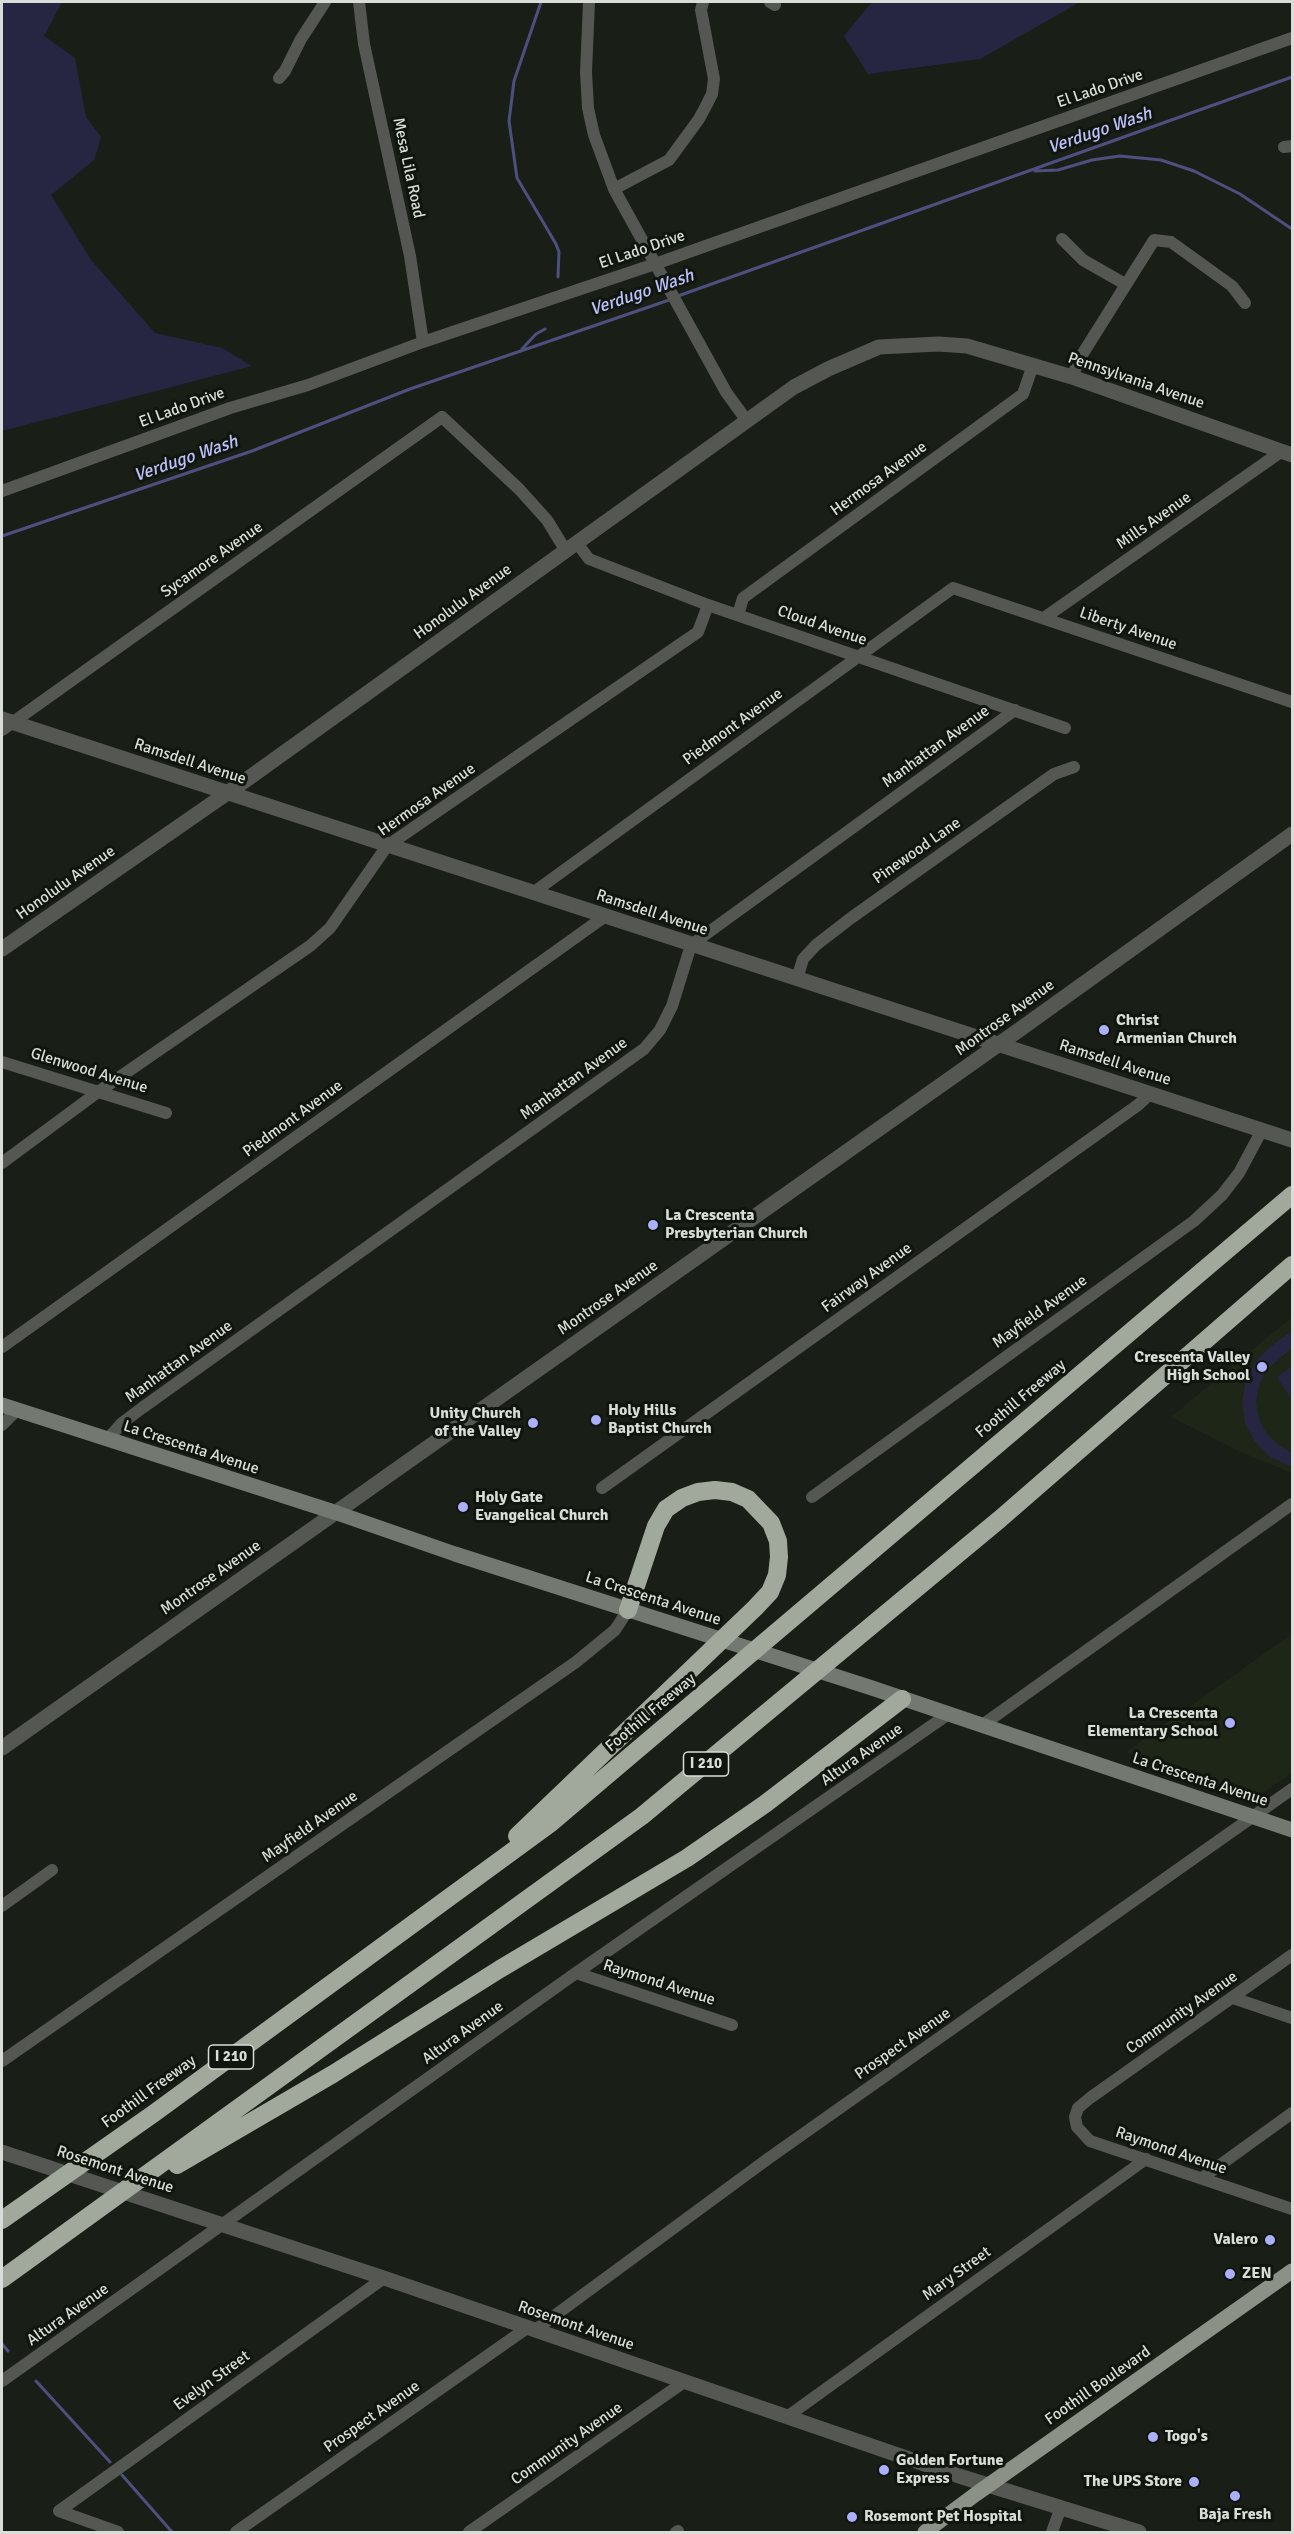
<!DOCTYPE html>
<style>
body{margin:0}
#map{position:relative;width:1294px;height:2534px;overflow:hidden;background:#191f16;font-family:Signika,sans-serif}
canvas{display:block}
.frame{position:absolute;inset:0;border:3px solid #d9ddd7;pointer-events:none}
</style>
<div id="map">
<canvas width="1294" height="2534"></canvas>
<div class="frame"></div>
</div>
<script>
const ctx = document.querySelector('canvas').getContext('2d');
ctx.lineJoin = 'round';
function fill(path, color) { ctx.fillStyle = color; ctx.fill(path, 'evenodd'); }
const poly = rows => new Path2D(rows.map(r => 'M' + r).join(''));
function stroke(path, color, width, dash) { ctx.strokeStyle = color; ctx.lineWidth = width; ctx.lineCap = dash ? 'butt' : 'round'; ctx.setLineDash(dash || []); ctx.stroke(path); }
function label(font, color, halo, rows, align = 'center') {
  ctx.font = font + ' Signika,sans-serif'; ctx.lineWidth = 6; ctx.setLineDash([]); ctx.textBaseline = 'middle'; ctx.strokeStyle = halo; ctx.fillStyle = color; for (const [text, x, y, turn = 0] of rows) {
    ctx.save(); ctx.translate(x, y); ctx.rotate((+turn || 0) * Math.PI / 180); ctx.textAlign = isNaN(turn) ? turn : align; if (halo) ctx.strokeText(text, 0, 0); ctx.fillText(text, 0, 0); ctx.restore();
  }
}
const built = poly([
 [1292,1317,1292,1473,1236,1450,1171,1417],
 [1292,1634,1292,1773,1286,1777,1257,1796,1126,1752]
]);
const green = poly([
 [2,2,62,2,44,36,75,58,86,117,101,137,94,160,51,195,91,260,155,333,222,348,252,366,2,431],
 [872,2,1080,2,980,59,868,74,844,36],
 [1292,1331,1292,1348,1266,1370,1259,1385,1256,1402,1259,1419,1266,1433,1278,1445,1292,1453,1292,1467,1270,1457,1255,1442,1245,1423,1242,1402,1246,1381,1255,1362,1270,1347],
 [1292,1366,1292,1400,1277,1377]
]);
const stream = poly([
 [541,2,514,81,509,121,517,178,556,244,559,252,558,277],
 [1035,171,1058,170,1092,160,1120,156,1161,160,1194,171,1240,194,1292,229],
 [678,296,1292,77],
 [522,349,536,334,545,329],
 [2,536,252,451,410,389,672,299],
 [2,2344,8,2351],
 [36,2381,110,2462],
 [122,2475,172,2532]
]);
const minor = poly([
 [359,2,364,44,410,256,423,342],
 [589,2,586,72,588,108,594,135,614,189,726,392,747,421],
 [770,2,775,5],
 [279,78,285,71,301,39,325,2],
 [1284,147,1292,146],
 [614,189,669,160,699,119,707,104,712,94,714,79,701,10,703,2],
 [1062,239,1083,260,1125,284],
 [1072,377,1080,358,1154,240,1171,242,1232,286,1245,303],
 [2,491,230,408,308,385,423,342,655,264,1292,38],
 [577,543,589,559,708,605,1065,728],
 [738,615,743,598,1023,394,1033,365],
 [1044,618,1282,451],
 [2,730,442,417,519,489,547,520,566,551],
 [534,892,953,588,1292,702],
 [797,979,803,959,816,945,851,918,1054,774,1074,767],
 [2,1062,166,1113],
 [2,1163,98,1092,310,946,330,928,387,846,698,632,708,605],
 [2,1347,604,917],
 [2,1425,17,1410],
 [107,1440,122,1423,142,1408,644,1049,660,1030,672,1006,691,945,1015,710],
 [602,1488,1138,1105,1150,1094],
 [812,1497,1194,1221,1222,1195,1239,1173,1262,1130],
 [981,1726,1292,1504],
 [2,1906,52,1870],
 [1292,1955,1090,2098,1078,2108,1075,2117,1077,2127,1090,2141,1292,2209],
 [576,1973,732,2025],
 [1233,1998,1292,2018],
 [2,2061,576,1662,615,1630,628,1610],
 [1202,2178,1292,2113],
 [535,2330,769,2158,1292,1789],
 [2,2381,576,1973,947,1715],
 [788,2416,1146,2159],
 [59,2511,384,2278],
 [59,2511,118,2532],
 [236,2532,527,2328],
 [469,2532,684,2382],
 [676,2532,678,2531],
 [1052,2532,1061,2507]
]);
const tertiary = poly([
 [2,719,1292,1140],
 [2,949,246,780,794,387,828,369,879,347,938,344,967,346,1072,377,1292,455],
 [2,1748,1019,1030,1292,834],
 [2,2152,384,2278,959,2476,1139,2532]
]);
const secondary = poly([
 [2,1405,337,1513,455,1554,872,1688,1292,1830]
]);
const primary = poly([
 [925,2532,976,2494,1292,2271]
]);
const motorway = poly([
 [517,1836,755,1608,770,1592,777,1575,779,1557,778,1541,771,1523,748,1499,732,1492,715,1490,698,1492,682,1498,666,1509,656,1526,628,1610],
 [177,2165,333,2074,500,1969,687,1858,765,1804,902,1699],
 [2,2220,153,2114,551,1823,1292,1195],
 [2,2279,642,1816,1000,1519,1292,1265]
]);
const markers = [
 [1104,1030,6,"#acaffb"],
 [653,1225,6,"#acaffb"],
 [1262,1367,6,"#acaffb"],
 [596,1420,6,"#acaffb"],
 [533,1423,6,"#acaffb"],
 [463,1507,6,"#acaffb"],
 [1230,1723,6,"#acaffb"],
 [1270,2240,6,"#acaffb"],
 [1230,2274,6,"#acaffb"],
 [1153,2437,6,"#acaffb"],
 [884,2470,6,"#acaffb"],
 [1194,2482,6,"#acaffb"],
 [1235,2496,6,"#acaffb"],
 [852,2517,6,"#acaffb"]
];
const shields = [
 [706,1764,45],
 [231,2057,45]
];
const shieldNames = [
 ["I 210",706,1764],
 ["I 210",231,2057]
];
const streetNames = [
 ["El Lado Drive",1100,89,-19],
 ["Mesa Lila Road",408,168,78],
 ["El Lado Drive",642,250,-19],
 ["Pennsylvania Avenue",1136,381,19],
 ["El Lado Drive",182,408,-20],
 ["Hermosa Avenue",879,479,-36],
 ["Mills Avenue",1154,521,-35],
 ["Sycamore Avenue",212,560,-35],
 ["Honolulu Avenue",463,602,-36],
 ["Cloud Avenue",822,626,19],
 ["Liberty Avenue",1128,629,19],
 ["Piedmont Avenue",733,727,-36],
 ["Manhattan Avenue",936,747,-36],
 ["Ramsdell Avenue",190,762,18],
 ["Hermosa Avenue",427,800,-35],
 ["Pinewood Lane",917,851,-35],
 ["Honolulu Avenue",66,883,-35],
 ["Ramsdell Avenue",652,913,18],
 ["Montrose Avenue",1005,1018,-36],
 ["Ramsdell Avenue",1115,1063,18],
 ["Glenwood Avenue",89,1071,17],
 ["Manhattan Avenue",574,1079,-36],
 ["Piedmont Avenue",293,1119,-36],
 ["Fairway Avenue",867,1278,-36],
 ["Montrose Avenue",608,1298,-35],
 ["Mayfield Avenue",1040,1312,-36],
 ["Manhattan Avenue",179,1362,-36],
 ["Foothill Freeway",1021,1399,-40],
 ["La Crescenta Avenue",191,1448,18],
 ["Montrose Avenue",211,1578,-35],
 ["La Crescenta Avenue",653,1599,18],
 ["Foothill Freeway",651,1713,-40],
 ["Altura Avenue",862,1755,-35],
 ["La Crescenta Avenue",1200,1780,18],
 ["Mayfield Avenue",310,1827,-35],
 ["Raymond Avenue",659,1983,18],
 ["Community Avenue",1182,2013,-35],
 ["Altura Avenue",463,2033,-36],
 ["Prospect Avenue",903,2044,-35],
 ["Foothill Freeway",149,2092,-36],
 ["Raymond Avenue",1171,2151,19],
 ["Rosemont Avenue",115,2170,18],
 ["Mary Street",957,2274,-36],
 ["Altura Avenue",68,2315,-35],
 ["Rosemont Avenue",576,2326,19],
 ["Evelyn Street",212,2381,-36],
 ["Foothill Boulevard",1098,2386,-35],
 ["Prospect Avenue",372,2417,-35],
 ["Community Avenue",567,2444,-35]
];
const poiNames = [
 ["Christ",1116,1021],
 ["Armenian Church",1116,1039],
 ["La Crescenta",665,1216],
 ["Presbyterian Church",665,1234],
 ["Crescenta Valley",1250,1358,"right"],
 ["High School",1250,1376,"right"],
 ["Holy Hills",608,1411],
 ["Baptist Church",608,1429],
 ["Unity Church",521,1414,"right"],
 ["of the Valley",521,1432,"right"],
 ["Holy Gate",475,1498],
 ["Evangelical Church",475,1516],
 ["La Crescenta",1218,1714,"right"],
 ["Elementary School",1218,1732,"right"],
 ["Valero",1258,2240,"right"],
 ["ZEN",1242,2274],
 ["Togo's",1165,2437],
 ["Golden Fortune",896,2461],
 ["Express",896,2479],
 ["The UPS Store",1182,2482,"right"],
 ["Baja Fresh",1235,2515,"center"],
 ["Rosemont Pet Hospital",864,2517]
];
const waterNames = [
 ["Verdugo Wash",1100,131,-19],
 ["Verdugo Wash",642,293,-19],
 ["Verdugo Wash",186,459,-19]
];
fill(built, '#1e2617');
fill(green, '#262643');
stroke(stream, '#4e4f7f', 3);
stroke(minor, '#545752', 12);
stroke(tertiary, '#545752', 15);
stroke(secondary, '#737870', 15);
stroke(primary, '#8b9187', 15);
stroke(motorway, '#a1a89c', 18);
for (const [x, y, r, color] of markers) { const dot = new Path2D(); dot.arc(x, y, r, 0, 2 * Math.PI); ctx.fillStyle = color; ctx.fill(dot); stroke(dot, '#10150d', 2); }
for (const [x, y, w] of shields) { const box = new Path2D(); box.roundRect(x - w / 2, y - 12, w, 24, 4.5); ctx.fillStyle = '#10150d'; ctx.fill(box); stroke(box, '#d9ddd7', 1.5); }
label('bold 15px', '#d9ddd7', null, shieldNames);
label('16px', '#d9ddd7', '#10150d', streetNames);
label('bold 16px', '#d9ddd7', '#10150d', poiNames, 'left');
label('italic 18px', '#bdc0fd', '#10150d', waterNames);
</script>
